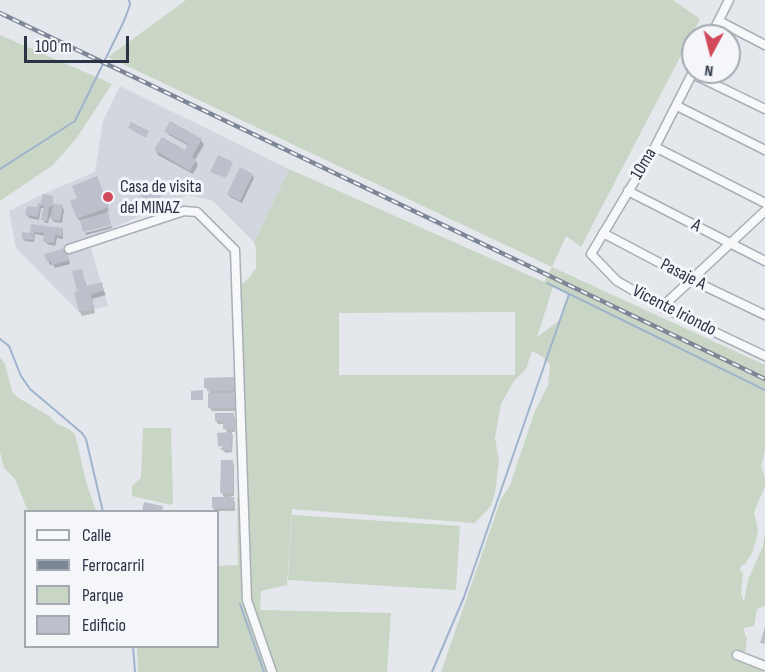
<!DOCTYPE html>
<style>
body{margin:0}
#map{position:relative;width:765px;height:672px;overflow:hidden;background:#e4e7ec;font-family:"Sofia Sans Condensed",sans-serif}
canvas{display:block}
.legend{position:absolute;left:24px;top:510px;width:195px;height:138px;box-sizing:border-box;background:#f4f6f9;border:2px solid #a4a8b1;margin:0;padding:8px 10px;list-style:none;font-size:18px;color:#2b3445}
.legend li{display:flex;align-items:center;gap:12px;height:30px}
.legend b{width:30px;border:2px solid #a4a8b1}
.north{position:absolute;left:681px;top:24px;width:60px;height:60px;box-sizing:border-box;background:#f4f6f9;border:2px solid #a4a8b1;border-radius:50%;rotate:187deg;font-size:16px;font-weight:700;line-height:24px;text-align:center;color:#2b3445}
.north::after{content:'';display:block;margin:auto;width:21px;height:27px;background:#d1495b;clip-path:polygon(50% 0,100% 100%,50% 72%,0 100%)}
.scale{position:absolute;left:24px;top:36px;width:105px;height:27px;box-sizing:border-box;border:3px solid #2b3445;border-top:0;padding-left:8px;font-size:18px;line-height:21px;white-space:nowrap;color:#2b3445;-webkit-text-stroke:4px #f4f6f9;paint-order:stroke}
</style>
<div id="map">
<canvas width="765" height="672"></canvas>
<ul class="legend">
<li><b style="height:8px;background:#f7f8fa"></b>Calle</li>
<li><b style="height:8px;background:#7d8696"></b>Ferrocarril</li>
<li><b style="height:16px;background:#c9d6c5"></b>Parque</li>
<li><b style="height:16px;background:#bbc0ca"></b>Edificio</li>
</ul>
<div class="north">N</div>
<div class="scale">100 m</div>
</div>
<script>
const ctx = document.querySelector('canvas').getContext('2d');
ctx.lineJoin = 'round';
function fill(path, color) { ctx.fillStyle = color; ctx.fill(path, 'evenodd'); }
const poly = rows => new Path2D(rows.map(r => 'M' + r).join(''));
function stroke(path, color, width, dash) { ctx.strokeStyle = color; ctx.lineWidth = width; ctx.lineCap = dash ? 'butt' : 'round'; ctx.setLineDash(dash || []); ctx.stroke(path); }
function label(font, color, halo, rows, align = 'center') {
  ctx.font = font + ' "Sofia Sans Condensed",sans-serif'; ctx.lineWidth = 6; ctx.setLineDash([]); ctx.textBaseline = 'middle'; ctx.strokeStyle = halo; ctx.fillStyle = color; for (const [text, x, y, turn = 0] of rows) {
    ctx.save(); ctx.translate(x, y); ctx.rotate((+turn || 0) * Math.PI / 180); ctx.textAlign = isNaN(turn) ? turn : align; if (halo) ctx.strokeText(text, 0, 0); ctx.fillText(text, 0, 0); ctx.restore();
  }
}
const built = poly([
 [120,86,289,169,254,242,213,201,188,195,88,239,108,306,79,312,16,248,9,211,43,194,95,172,103,121]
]);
const green = poly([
 [186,0,673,0,700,19,581,247,566,236,552,267,765,365,765,450,761,467,765,477,765,486,754,512,758,530,756,540,752,553,745,564,741,566,740,570,743,573,741,594,744,602,748,580,763,546,765,532,765,606,757,609,754,626,744,628,745,636,747,637,745,656,734,657,765,672,441,672,501,499,510,485,535,411,548,385,550,365,543,357,532,351,526,369,514,381,501,404,495,438,499,461,495,493,491,506,475,523,292,509,287,585,261,591,260,610,391,613,387,672,272,672,247,600,236,289,248,279,256,268,256,248,254,242,289,169,544,282,552,267,108,57],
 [553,287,569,295,559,321,537,337],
 [515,312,515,375,339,375,339,313],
 [0,35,112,84,76,139,53,165,0,201],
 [0,357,5,364,12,391,17,397,49,416,57,424,67,428,75,434,86,482,96,511,28,511,15,479,4,468,0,452],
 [143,428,171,428,173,503,171,505,132,496,132,486,141,478],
 [237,497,240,497,245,604,270,672,138,672,137,647,218,646,218,566,238,565],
 [292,515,460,526,456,590,288,580]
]);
const shadow = poly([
 [166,131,201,140,204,145,195,160,198,165,193,174,158,155,156,150,185,152,189,146,169,135],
 [252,175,254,178,242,203,230,197,229,194],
 [98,181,109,211,106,212,111,223,84,230,82,220,80,221,78,218,79,199],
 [52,197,53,205,62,207,64,210,62,223,54,222,50,216,48,223,45,223,43,219,45,208,41,208,39,220,29,218,27,215,43,202],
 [33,226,63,230,63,239,57,238,55,246,47,244,45,236,35,234,34,242,25,241,23,238,32,235],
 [112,226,112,228,86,235,85,233],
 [67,253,70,264,55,268,53,264,50,265,46,256],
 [81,270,87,287,101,284,106,295,92,299,95,313,82,316,80,312,79,292],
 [233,378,236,392,233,392,236,398,236,411,212,411,210,408,211,395,206,387],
 [233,415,235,418,235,432,231,432,233,436,232,452,226,453,220,448,230,447,225,424,218,424,216,421],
 [232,461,234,464,234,496,231,496,235,502,235,511,215,511,213,508,225,499,222,493]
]);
const stream = poly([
 [0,169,75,121,124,21,130,5,129,0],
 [547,283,765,390],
 [0,339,9,346,21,376,30,389,82,433,86,439,103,512],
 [240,604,264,672],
 [133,646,135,672],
 [432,672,464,597,569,294]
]);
const building = poly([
 [170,121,202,139,192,157,196,160,190,171,154,150,162,137,185,150,188,144,164,131],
 [131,122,149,131,146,138,128,128],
 [218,155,233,162,226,178,210,172],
 [240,167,253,174,240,201,227,194],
 [97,176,109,207,77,219,70,201,77,198,72,186],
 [144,186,161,195,156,205,139,195],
 [43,194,53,196,52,203,63,205,60,221,50,219,53,206,49,207,47,221,41,220,44,205,40,206,38,217,25,215,27,206,36,207,41,201],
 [108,212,111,225,83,232,80,220],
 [31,224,63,228,62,236,55,235,54,243,43,242,44,233,34,232,33,240,22,239,22,232,30,233],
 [66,248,69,260,52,265,51,261,47,262,44,254],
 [82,269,86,286,102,282,104,291,91,294,94,309,79,312,74,292,77,291,72,271],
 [234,377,235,390,207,391,207,388,204,388,204,378],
 [203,390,203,400,191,400,191,391],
 [208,393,235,393,235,408,208,408],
 [215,413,234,413,234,430,223,429,223,421,215,421],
 [232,432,231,450,222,450,222,446,218,447,217,433],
 [221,460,233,460,233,493,220,493],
 [212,497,234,497,234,508,212,508],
 [144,502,163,506,162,512,142,512],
 [765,627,765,644,760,643]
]);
const minor = poly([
 [719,21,765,45],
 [711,36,729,0],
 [693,72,655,147,591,254,617,281,662,307,765,356],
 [693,74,765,109],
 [677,106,765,150],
 [655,147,765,203],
 [628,191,765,261],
 [603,233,692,280,765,315],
 [69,249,184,211,197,212,235,250,247,600,272,672],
 [662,307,765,211],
 [737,655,765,666]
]);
const rail = poly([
 [0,13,765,379]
]);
const markers = [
 [108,197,6,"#d1495b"]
];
const streetNames = [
 ["10ma",644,164,-59],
 ["A",696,226,28],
 ["Pasaje A",683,275,27],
 ["Vicente Iriondo",674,311,27]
];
const poiNames = [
 ["Casa de visita",120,187],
 ["del MINAZ",120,208]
];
fill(built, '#d2d6de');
fill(green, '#c9d6c5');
fill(shadow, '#0003');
stroke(stream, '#9fb4cc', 2);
fill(building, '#bbc0ca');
stroke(minor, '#a9aeb7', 11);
stroke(minor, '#f7f8fa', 8);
stroke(rail, '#7d8696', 4.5);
stroke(rail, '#f4f6f9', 2, [7]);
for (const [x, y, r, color] of markers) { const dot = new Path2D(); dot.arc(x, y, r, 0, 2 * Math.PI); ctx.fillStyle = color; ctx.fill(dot); stroke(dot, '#f4f6f9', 2); }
label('18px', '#2b3445', '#f4f6f9', streetNames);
label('18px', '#2b3445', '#f4f6f9', poiNames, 'left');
</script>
